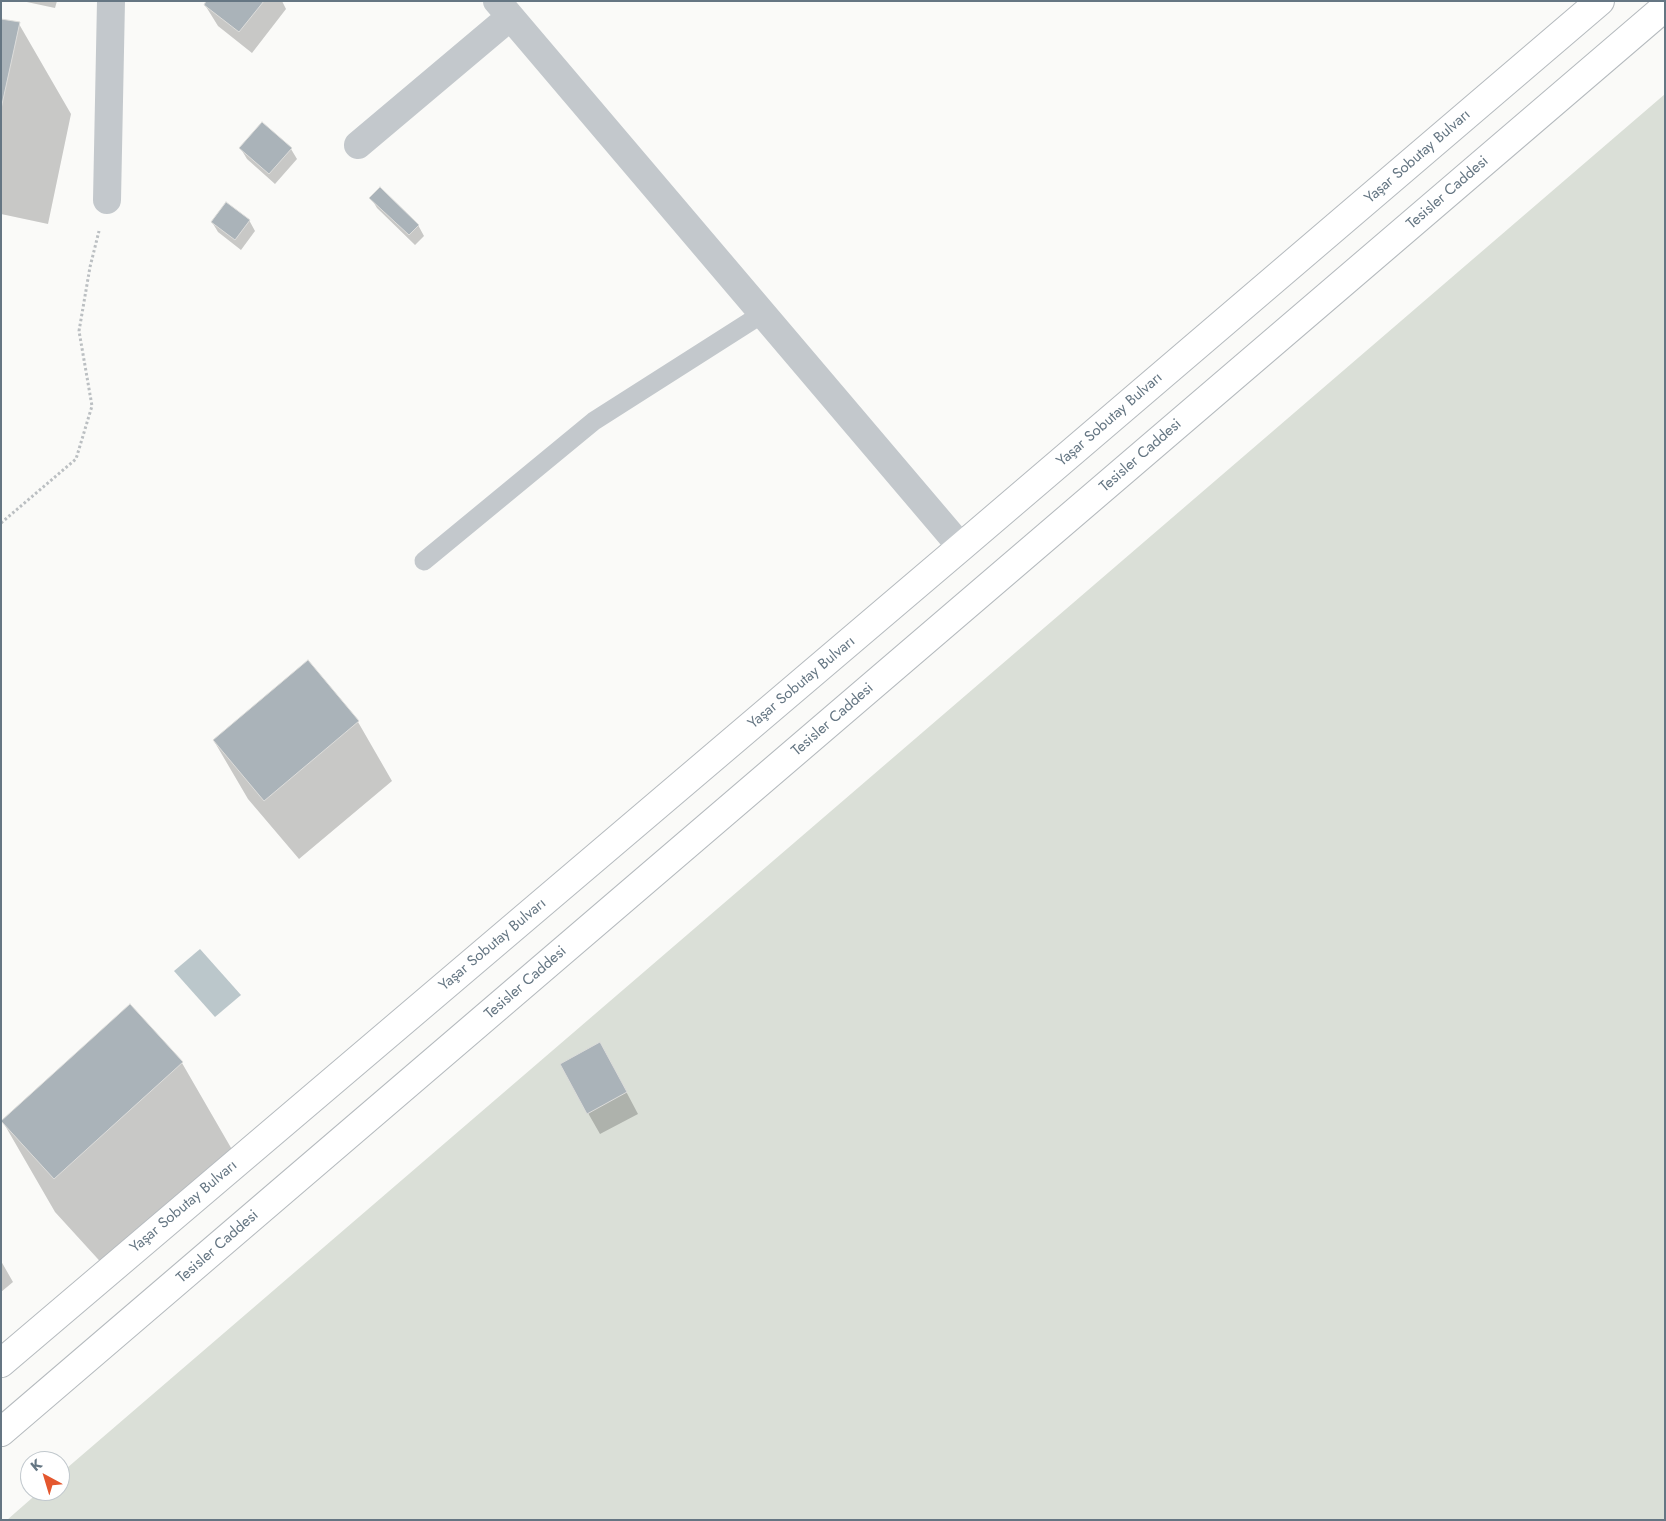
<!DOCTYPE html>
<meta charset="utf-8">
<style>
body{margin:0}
#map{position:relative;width:1666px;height:1521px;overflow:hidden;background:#fafaf8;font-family:Jost,sans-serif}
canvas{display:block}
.frame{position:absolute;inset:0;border:2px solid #657683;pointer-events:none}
.north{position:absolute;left:20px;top:1451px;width:50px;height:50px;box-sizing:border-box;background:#fff;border:1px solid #c1c8cd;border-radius:50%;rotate:321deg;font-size:14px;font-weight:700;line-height:20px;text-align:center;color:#657683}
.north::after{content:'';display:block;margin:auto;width:18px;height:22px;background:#e4572e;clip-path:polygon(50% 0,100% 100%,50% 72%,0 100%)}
</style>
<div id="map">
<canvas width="1666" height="1521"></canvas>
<div class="frame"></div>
<div class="north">K</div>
</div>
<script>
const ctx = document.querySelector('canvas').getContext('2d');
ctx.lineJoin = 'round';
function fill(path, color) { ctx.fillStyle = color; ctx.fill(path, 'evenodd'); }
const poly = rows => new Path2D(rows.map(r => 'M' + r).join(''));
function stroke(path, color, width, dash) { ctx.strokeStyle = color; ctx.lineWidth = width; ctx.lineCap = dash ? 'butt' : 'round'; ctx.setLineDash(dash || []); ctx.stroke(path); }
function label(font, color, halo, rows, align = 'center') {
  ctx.font = font + ' Jost,sans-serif'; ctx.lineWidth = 5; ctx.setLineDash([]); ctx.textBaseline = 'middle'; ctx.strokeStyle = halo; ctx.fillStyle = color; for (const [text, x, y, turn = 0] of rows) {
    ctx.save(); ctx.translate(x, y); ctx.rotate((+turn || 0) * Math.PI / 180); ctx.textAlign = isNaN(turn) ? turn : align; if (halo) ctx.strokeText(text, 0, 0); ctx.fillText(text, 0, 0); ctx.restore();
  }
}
const green = poly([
 [1665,94,1665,1520,7,1520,40,1491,60,1491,60,1474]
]);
const water = poly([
 [200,949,241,995,215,1017,174,971]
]);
const shadow = poly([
 [22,1,57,1,55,8],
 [208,1,282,1,286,9,252,53,218,26,205,5],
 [1,20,19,24,71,114,48,224,1,214],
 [241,149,291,149,297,159,275,184,247,159],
 [371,198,418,225,424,236,415,245,377,208],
 [249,220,255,231,241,250,218,232,212,222],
 [307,662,358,722,392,781,299,859,248,799,214,741],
 [130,1005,182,1063,234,1153,107,1269,55,1212,3,1122],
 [612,1065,638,1114,600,1134,588,1113],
 [1,1261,13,1282,1,1292]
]);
const building = poly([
 [206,1,264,1,239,32,204,5,206,1],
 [1,19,20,22,1,109,1,19],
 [262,122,292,148,269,174,239,148,262,122],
 [380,187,419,225,409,235,369,198,380,187],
 [226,202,250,220,235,240,211,222,226,202],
 [308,660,359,721,264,801,213,740,308,660],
 [130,1004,183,1062,54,1179,1,1121,130,1004],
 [600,1042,627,1092,587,1114,560,1064,600,1042]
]);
const path = poly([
 [1,523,76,459,92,406,79,331,90,267,99,231]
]);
const service = poly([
 [424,561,594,421,762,314]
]);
const minor = poly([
 [497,1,961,547],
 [358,145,510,17],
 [107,200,111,1]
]);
const primary = poly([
 [1,1363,961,547,1600,1],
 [1,1432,1665,7]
]);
const streetNames = [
 ["Yaşar Sobutay Bulvarı",1418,157,-41],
 ["Tesisler Caddesi",1448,193,-41],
 ["Yaşar Sobutay Bulvarı",1110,420,-41],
 ["Tesisler Caddesi",1141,456,-41],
 ["Yaşar Sobutay Bulvarı",802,683,-40],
 ["Tesisler Caddesi",833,720,-41],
 ["Yaşar Sobutay Bulvarı",493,945,-40],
 ["Tesisler Caddesi",526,983,-41],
 ["Yaşar Sobutay Bulvarı",184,1207,-40],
 ["Tesisler Caddesi",218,1247,-41]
];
fill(green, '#dadfd7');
fill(water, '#bbc7cb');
fill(shadow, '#0003');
fill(building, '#aab3b9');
stroke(building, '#dcdcda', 1);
stroke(primary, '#b5babe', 30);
stroke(path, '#bbbfc2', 3, [2.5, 2.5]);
stroke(service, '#c3c8cc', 19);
stroke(minor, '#c3c8cc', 28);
stroke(primary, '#fff', 28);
label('15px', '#657683', '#fff', streetNames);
</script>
